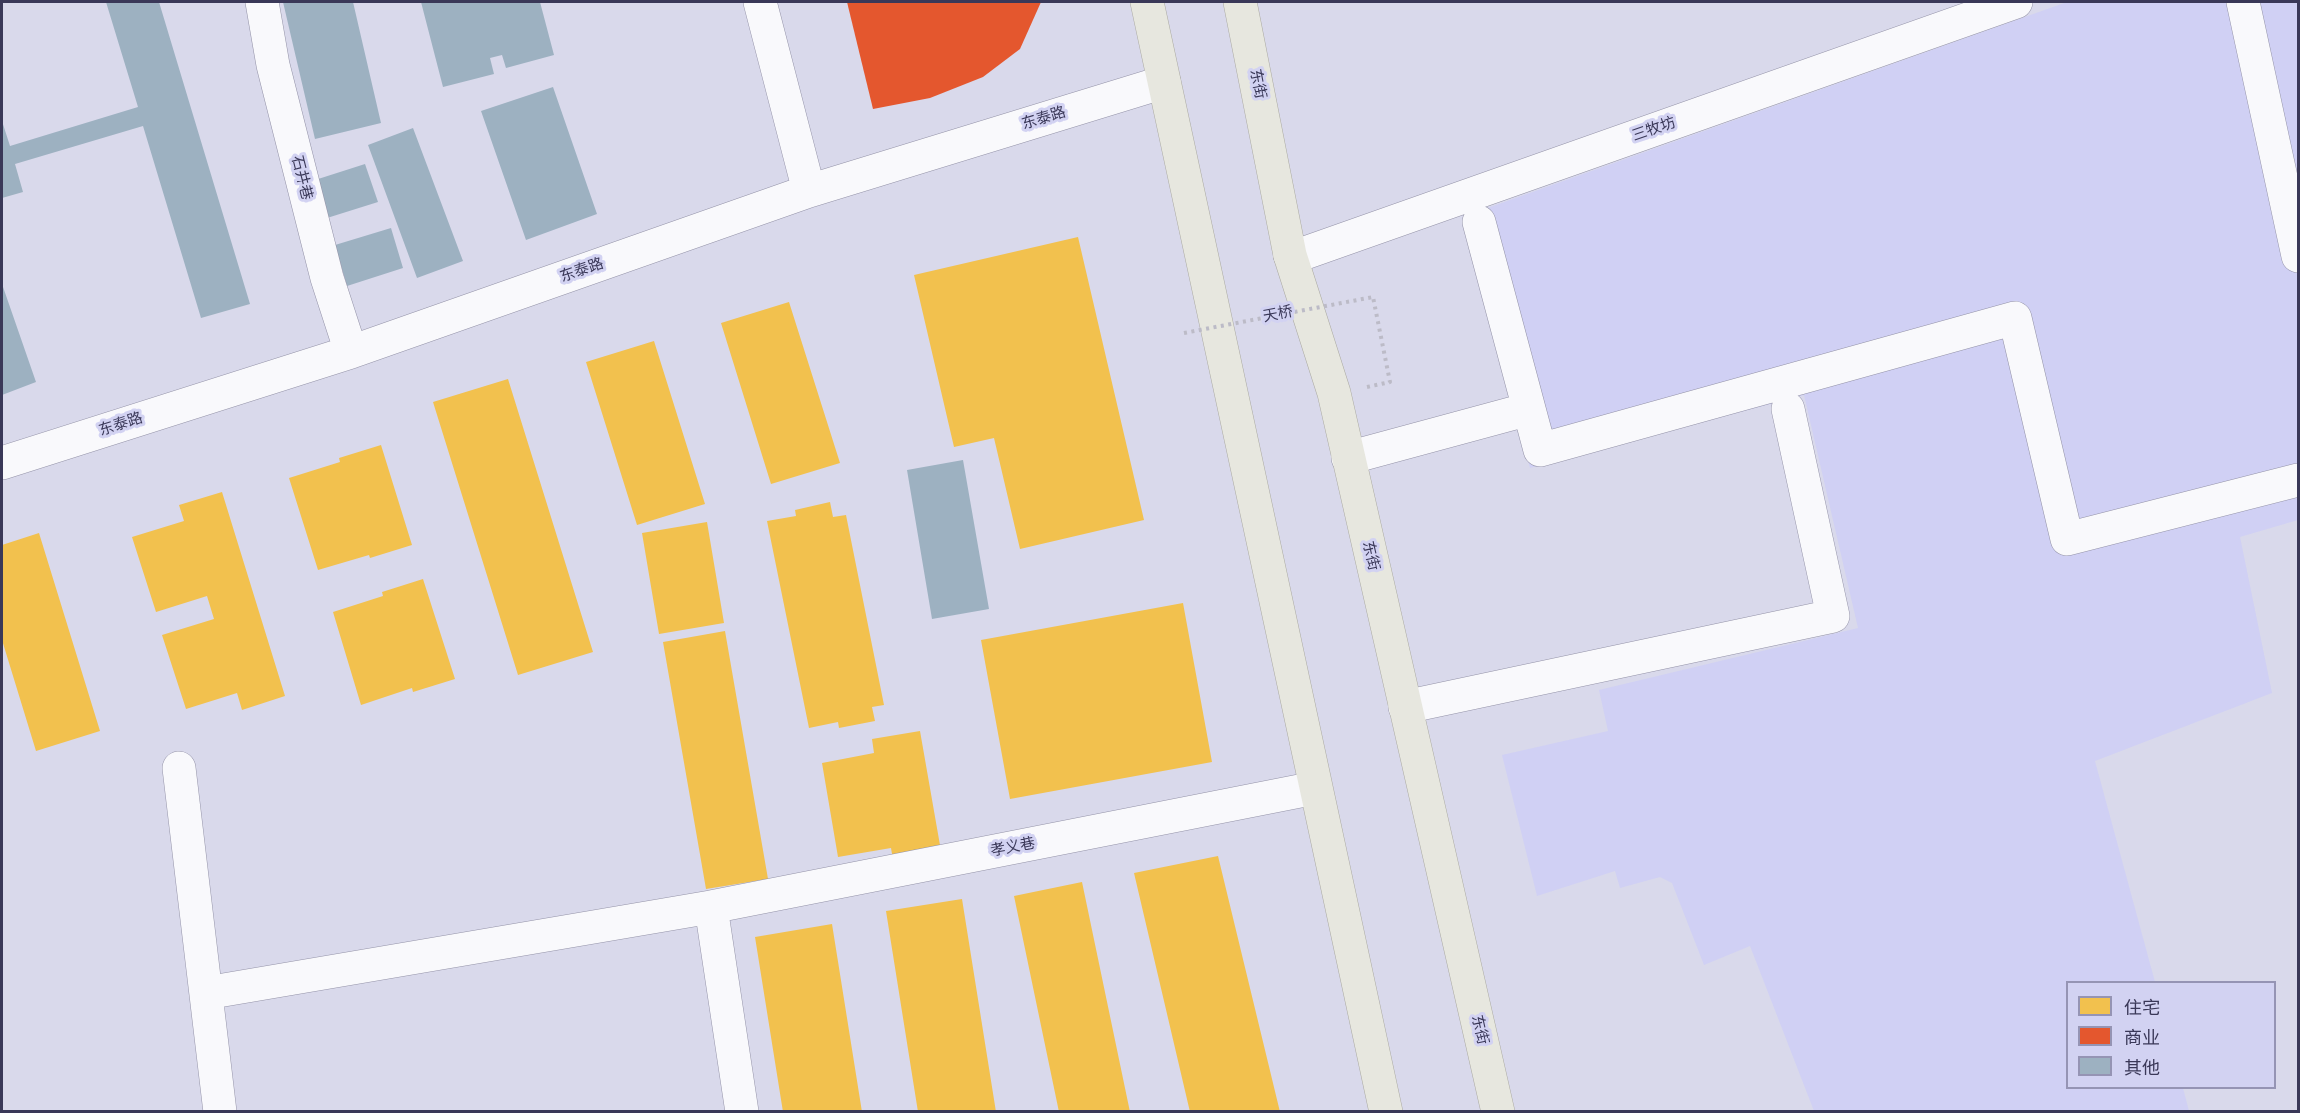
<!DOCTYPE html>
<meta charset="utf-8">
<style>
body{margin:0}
#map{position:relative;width:2300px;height:1113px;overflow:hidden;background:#d9d9eb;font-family:"Nunito Sans","Noto Sans SC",sans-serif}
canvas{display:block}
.frame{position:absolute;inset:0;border:3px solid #3a3858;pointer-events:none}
.legend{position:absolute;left:2066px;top:981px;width:210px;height:108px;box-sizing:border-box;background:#d2d2f2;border:2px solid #9594b4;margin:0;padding:8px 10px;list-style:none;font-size:18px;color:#3a3858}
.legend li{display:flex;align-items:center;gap:12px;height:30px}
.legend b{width:30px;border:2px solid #9594b4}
</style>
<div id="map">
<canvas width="2300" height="1113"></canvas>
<div class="frame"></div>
<ul class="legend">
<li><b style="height:16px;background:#f2c14e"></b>住宅</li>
<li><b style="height:16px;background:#e4572e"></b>商业</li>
<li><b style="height:16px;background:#9db1c1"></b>其他</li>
</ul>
</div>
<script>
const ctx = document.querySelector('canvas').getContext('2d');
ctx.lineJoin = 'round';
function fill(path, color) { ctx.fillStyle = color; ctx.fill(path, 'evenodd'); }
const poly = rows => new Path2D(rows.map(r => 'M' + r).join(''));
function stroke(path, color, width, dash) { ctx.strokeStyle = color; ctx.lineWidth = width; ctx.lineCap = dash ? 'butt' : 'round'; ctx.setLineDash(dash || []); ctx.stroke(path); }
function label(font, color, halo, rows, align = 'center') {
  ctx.font = font + ' "Nunito Sans","Noto Sans SC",sans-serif'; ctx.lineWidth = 6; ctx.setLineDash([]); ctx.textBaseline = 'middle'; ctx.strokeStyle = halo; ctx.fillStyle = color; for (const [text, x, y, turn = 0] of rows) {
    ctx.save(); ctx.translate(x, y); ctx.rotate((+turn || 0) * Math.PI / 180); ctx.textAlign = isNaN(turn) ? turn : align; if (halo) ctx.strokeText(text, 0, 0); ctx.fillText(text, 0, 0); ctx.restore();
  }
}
const built = poly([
 [2067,2,2298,2,2298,520,2240,537,2272,693,2095,761,2155,982,2068,982,2068,1088,2183,1088,2189,1111,1814,1111,1750,946,1704,965,1672,883,1660,877,1620,888,1615,871,1537,896,1502,755,1608,731,1599,690,1858,628,1804,395,1530,468,1465,216]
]);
const homes = poly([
 [1078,237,1144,520,1020,549,994,438,954,447,914,275],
 [789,302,840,463,771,484,721,323],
 [654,341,705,504,637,525,586,362],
 [508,379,593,652,518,675,433,402],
 [381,445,412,545,370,558,369,555,318,570,289,478,340,462,339,458],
 [222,492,285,696,242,710,237,693,186,709,162,635,214,619,207,596,156,612,132,537,184,521,179,505],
 [830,502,833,517,846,515,884,705,872,707,875,721,839,728,838,722,809,728,767,521,796,516,795,510],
 [707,522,724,623,659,634,642,533],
 [39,533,100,731,36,751,2,640,2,545],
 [423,579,455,679,413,692,412,688,361,705,333,612,383,596,382,592],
 [1183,603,1212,762,1010,799,981,640],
 [725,631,768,879,706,889,663,642],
 [920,731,941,851,893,860,891,848,838,857,822,763,874,753,872,739],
 [1218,856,1280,1112,1190,1112,1134,873],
 [1082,882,1130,1112,1059,1112,1014,896],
 [962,899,996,1112,918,1112,886,911],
 [832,924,862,1112,783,1112,755,937]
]);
const shops = poly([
 [847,2,1041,2,1020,49,983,77,930,98,873,109]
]);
const building = poly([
 [106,2,159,2,250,304,201,318,143,126,15,164,23,192,2,198,2,121,10,146,138,107],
 [283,2,353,2,381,123,315,139],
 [421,2,540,2,554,55,506,68,502,55,490,58,494,74,443,87],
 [553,87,597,214,526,240,481,111],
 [413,128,463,261,417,278,368,145],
 [365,164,378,202,327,218,315,180],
 [391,228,403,268,347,286,335,245],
 [2,284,36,382,2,395],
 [963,460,989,609,932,619,907,470]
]);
const path = poly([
 [1367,387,1390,382,1373,297]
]);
const minor = poly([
 [262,2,273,65,327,278,351,352],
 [760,2,809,191],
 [2243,2,2298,256],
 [1479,222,1540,450,2015,318,2067,539,2298,480],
 [1290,255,1305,253,2016,2],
 [1348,458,1529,409],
 [2,463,351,352,809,191,1164,82],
 [1405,707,1833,616,1788,409],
 [179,768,220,1112],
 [711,907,742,1112],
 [206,993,711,907,1315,788]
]);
const major = poly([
 [1147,2,1386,1112],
 [1240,2,1290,255,1334,393,1498,1112]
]);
const pathBridge = poly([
 [1184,333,1373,297]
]);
const streetNames = [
 ["东街",1257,84,79],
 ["东泰路",1044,119,-17],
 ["三牧坊",1654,130,-19],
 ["石井巷",301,178,76],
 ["东泰路",582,271,-19],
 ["天桥",1278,315,-11],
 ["东泰路",121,425,-18],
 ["东街",1370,556,77],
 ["孝义巷",1013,848,-11],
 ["东街",1479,1030,77]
];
fill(built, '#d0d0f4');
fill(homes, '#f2c14e');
fill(shops, '#e4572e');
fill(building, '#9db1c1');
stroke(minor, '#9493a8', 34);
stroke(major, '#aaa9a1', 34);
stroke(path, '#bcbbc7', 4, [3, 4.5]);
stroke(minor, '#f9f9fc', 33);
stroke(major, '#e7e7df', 33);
stroke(pathBridge, '#bcbbc7', 4, [3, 4.5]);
label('15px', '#3a3858', '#d2d2f2', streetNames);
</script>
